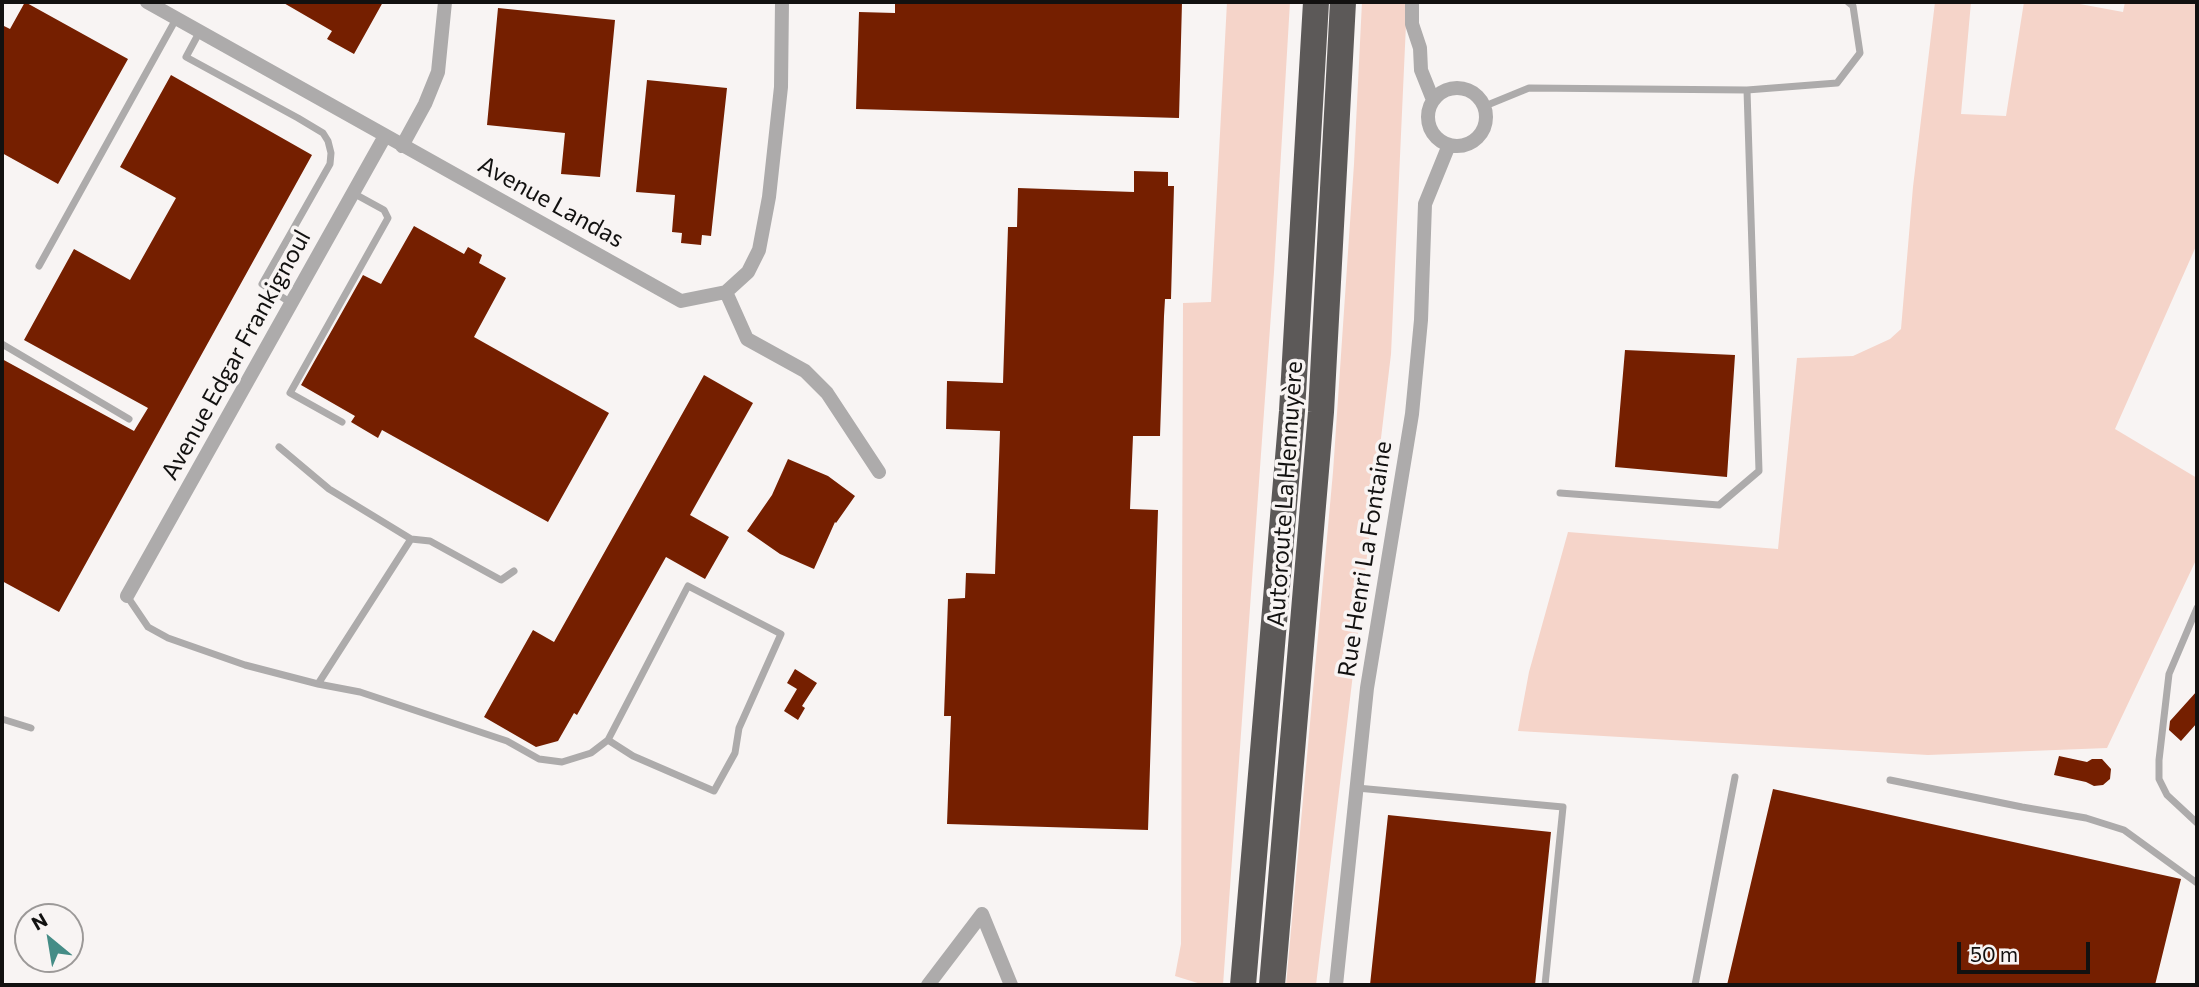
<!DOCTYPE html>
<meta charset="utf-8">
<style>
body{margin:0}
#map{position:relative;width:2199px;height:987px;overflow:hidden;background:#f8f4f3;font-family:Commissioner,sans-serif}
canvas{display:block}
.frame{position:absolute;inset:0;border:4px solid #121110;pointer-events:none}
.north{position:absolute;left:14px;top:903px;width:70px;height:70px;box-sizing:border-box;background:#f8f4f3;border:2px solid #9c9998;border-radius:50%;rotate:330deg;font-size:19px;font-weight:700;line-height:28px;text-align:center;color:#121110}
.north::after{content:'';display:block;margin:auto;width:24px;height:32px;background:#458c86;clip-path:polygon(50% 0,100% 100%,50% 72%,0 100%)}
.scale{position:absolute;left:1957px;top:942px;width:133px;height:32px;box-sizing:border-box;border:4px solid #121110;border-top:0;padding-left:9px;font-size:21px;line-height:24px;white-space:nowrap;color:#121110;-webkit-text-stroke:5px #f8f4f3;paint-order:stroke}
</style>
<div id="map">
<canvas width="2199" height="987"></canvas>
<div class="frame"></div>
<div class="north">N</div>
<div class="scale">50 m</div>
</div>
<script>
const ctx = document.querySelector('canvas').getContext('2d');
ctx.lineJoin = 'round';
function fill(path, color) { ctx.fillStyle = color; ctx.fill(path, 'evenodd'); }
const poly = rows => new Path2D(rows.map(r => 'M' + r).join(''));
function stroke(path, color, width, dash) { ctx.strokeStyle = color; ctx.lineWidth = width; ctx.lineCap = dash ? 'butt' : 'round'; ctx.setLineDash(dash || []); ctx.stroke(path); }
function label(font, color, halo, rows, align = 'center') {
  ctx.font = font + ' Commissioner,sans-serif'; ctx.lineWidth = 7; ctx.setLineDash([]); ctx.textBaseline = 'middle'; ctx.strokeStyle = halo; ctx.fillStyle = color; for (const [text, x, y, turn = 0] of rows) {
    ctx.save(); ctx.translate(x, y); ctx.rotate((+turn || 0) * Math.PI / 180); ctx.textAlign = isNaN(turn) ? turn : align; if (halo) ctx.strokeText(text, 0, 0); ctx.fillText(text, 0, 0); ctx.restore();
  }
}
const green = poly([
 [1227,2,1290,2,1274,272,1223,985,1204,985,1175,976,1181,944,1183,303,1211,302],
 [1362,2,1407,2,1391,354,1316,985,1286,985,1333,472,1354,164],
 [1935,2,1971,2,1961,114,2006,116,2024,2,2069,2,2123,12,2125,2,2197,2,2197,244,2115,429,2197,478,2197,558,2107,748,1928,755,1518,731,1529,672,1568,532,1778,549,1797,358,1853,356,1890,339,1901,329,1913,187]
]);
const building = poly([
 [25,2,128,59,58,184,2,153,2,25,10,29],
 [282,2,383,2,354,54,327,39,332,31],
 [895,2,1182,2,1179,118,856,109,859,12,895,13],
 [498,8,615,20,600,177,561,174,565,133,487,125],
 [171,75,312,155,59,612,2,581,2,359,134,431,148,408,24,340,74,249,130,280,176,198,120,167],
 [647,80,727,88,711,236,702,235,701,245,681,243,682,233,672,232,675,195,636,192],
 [1134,171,1168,172,1168,186,1174,186,1171,299,1165,299,1164,316,1160,436,1133,436,1130,509,1158,510,1148,830,947,824,951,716,944,716,948,599,965,598,966,573,995,574,1000,431,946,429,947,381,1003,383,1008,227,1017,227,1018,188,1134,192],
 [414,226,464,254,468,247,482,255,479,263,506,278,474,337,609,413,548,522,382,430,378,438,351,422,355,416,301,385,363,275,381,284],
 [1625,350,1735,355,1727,477,1615,467],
 [704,375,753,403,690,515,729,537,705,579,666,557,577,715,574,713,558,741,536,747,484,717,533,630,554,642],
 [788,459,828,476,855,496,836,523,835,522,814,569,780,554,747,531,772,495],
 [795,669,817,683,802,706,805,708,798,720,784,711,797,689,787,683],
 [2197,691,2197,723,2181,741,2169,730,2170,721],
 [2059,756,2087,762,2092,759,2102,759,2111,769,2110,779,2103,785,2094,786,2086,782,2054,775],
 [1773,789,2181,879,2155,985,1727,985],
 [1388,815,1551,832,1535,985,1370,985]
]);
const service = poly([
 [200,31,186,57,298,118,323,133,328,141,331,153,330,164,262,284,291,303],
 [1747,90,1837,83,1860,53,1853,6,1848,2],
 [1485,106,1529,88,1747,90,1759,471,1719,505,1560,493],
 [39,266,176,19],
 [2,344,129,419],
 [342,422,290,393,388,218,384,210,353,193],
 [279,447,329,489,411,539,318,684],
 [411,539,430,541,501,580,514,571],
 [127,596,148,627,168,638,245,665,318,684,360,692,507,741,539,759,562,762,591,753,608,740,688,586,781,634,739,728,735,753,714,791,633,756,608,740],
 [2197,608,2169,674,2159,760,2159,779,2167,795,2197,823],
 [2,719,31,728],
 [1890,780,2022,807,2086,818,2124,830,2197,883],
 [1357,788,1563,807,1545,985],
 [1695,985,1735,777]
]);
const minor = poly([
 [147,2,681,301,726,292,748,272,759,250,769,197,781,87,782,2],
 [1412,2,1412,24,1420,48,1421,70,1433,100],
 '1428 117a29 29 0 1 1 58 0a29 29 0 1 1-58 0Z',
 [402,146,425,104,438,72,445,2],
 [726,292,747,339,805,371,827,393,879,472],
 [127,596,385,136],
 [928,985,982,914,1011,985],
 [1336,985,1367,688,1412,414,1421,320,1425,204,1449,145]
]);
const motorway = poly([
 [1243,985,1292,411,1316,2],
 [1272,985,1321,412,1343,2]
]);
const streetNames = [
 ["Avenue Landas",551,202,29],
 ["Avenue Edgar Frankignoul",236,355,-61],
 ["Autoroute La Hennuyère",1285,494,-86],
 ["Rue Henri La Fontaine",1365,559,-81]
];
fill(green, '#f5d4c9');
fill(building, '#751f00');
stroke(service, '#adabab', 7);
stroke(minor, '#adabab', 14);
stroke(motorway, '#5c5958', 26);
label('24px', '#121110', '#f8f4f3', streetNames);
</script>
